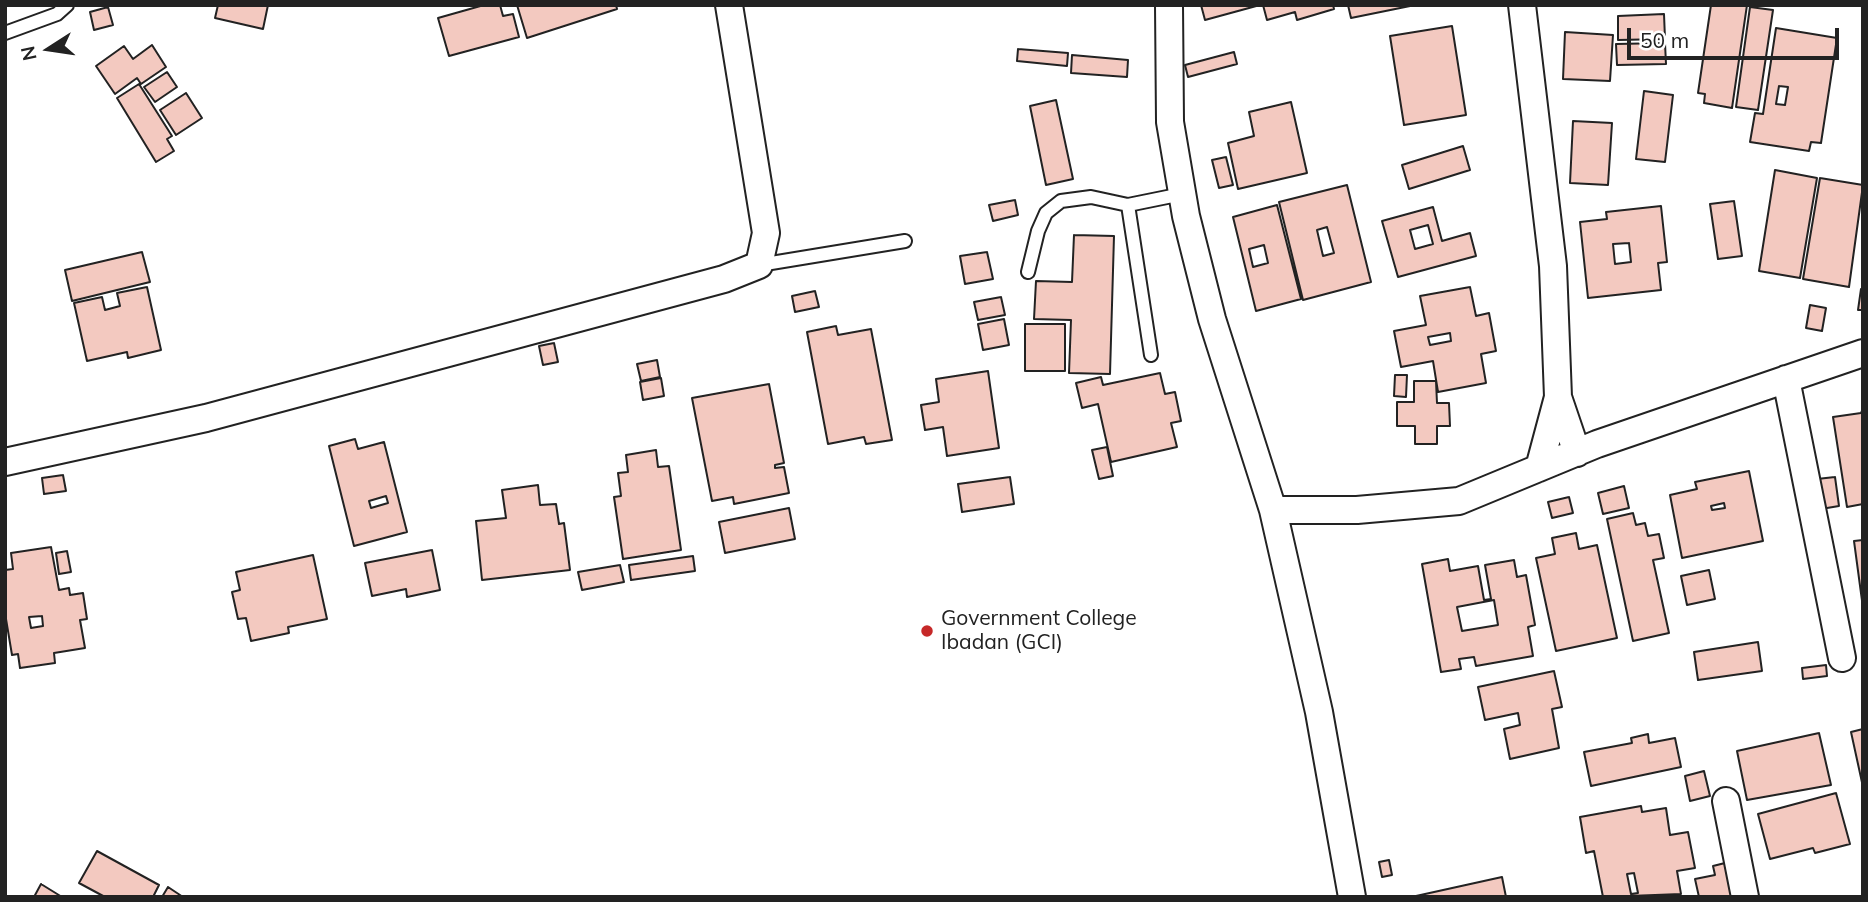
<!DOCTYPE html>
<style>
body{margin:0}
#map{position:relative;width:1868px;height:902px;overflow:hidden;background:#fff;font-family:Mulish,sans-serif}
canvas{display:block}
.frame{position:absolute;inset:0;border:7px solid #222;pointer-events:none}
.north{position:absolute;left:14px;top:14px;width:70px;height:70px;-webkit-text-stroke:5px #fff;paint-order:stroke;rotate:258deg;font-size:19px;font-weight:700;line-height:28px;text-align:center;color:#222}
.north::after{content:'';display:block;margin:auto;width:24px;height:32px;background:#222;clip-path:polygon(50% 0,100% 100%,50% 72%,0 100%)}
.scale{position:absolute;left:1627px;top:28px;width:212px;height:32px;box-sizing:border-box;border:4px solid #222;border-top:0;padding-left:9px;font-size:21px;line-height:24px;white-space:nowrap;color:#222;-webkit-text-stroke:5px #fff;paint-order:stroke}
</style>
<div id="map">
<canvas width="1868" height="902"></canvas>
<div class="frame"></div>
<div class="north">N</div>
<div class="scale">50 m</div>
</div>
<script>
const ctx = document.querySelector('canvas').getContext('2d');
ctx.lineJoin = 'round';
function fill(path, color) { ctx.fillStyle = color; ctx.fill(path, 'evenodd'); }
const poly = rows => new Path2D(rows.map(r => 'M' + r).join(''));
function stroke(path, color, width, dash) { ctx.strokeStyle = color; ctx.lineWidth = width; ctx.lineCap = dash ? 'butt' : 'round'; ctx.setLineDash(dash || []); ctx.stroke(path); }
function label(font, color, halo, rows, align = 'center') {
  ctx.font = font + ' Mulish,sans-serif'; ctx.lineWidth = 5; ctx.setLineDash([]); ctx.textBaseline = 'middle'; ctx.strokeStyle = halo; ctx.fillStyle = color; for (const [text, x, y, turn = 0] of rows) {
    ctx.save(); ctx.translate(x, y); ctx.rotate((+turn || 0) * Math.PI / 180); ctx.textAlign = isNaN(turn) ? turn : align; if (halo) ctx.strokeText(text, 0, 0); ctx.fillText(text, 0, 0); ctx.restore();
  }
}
const building = poly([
 [218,5,268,5,263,29,215,18,218,5],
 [484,5,500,5,503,16,513,14,519,37,449,56,438,18,484,5],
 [517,5,616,5,617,9,527,38,517,5],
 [1201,5,1260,5,1205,20,1201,5],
 [1263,5,1333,5,1334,9,1297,20,1295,12,1267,20,1263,5],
 [1348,5,1415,5,1351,18,1348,5],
 [1711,5,1747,5,1732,108,1704,103,1705,94,1698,93,1711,5],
 [108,7,113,25,94,30,90,12,108,7],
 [1750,7,1773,10,1758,110,1736,107,1750,7],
 [1664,14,1665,39,1618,40,1618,16,1664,14],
 [1452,26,1466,115,1404,125,1390,36,1452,26],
 [1776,28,1837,38,1821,143,1811,142,1809,151,1750,142,1755,113,1763,114,1776,28],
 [1779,86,1788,87,1785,105,1776,104,1779,86],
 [1565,32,1613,35,1610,81,1563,79,1565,32],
 [1665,43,1666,64,1617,65,1616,44,1665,43],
 [152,45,166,67,141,84,137,78,115,94,96,66,124,46,133,59,152,45],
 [1018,49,1068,53,1067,66,1017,61,1018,49],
 [1234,52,1237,64,1188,77,1185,65,1234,52],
 [1072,55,1128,60,1127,77,1071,73,1072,55],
 [167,72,177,87,155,102,144,87,167,72],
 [139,84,172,136,167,139,174,151,156,162,117,98,139,84],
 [1644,91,1673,95,1665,162,1636,159,1644,91],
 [186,93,202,118,176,135,160,110,186,93],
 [1056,100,1073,179,1046,185,1030,106,1056,100],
 [1291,102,1307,173,1238,189,1228,143,1254,136,1249,112,1291,102],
 [1573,121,1612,123,1608,185,1570,183,1573,121],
 [1463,146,1470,170,1409,189,1402,165,1463,146],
 [1226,157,1233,185,1219,188,1212,160,1226,157],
 [1775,170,1817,178,1800,278,1759,271,1775,170],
 [1820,178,1863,185,1849,287,1803,279,1820,178],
 [1347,185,1371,282,1303,300,1279,202,1347,185],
 [1327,227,1334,253,1323,256,1317,230,1327,227],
 [1015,200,1018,215,993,221,989,205,1015,200],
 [1734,201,1742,256,1718,259,1710,204,1734,201],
 [1277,205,1301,299,1256,311,1233,217,1277,205],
 [1264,245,1268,263,1253,267,1249,249,1264,245],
 [1661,206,1667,262,1658,263,1661,290,1588,298,1580,222,1607,219,1606,212,1661,206],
 [1629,243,1631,262,1615,264,1613,244,1629,243],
 [1433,207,1442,241,1470,233,1476,256,1398,277,1382,221,1433,207],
 [1428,225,1433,244,1415,249,1410,230,1428,225],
 [1074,235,1114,236,1110,374,1069,373,1071,320,1034,319,1036,281,1072,282,1074,235],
 [142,252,150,282,72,301,65,270,142,252],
 [987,252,993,279,965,284,960,256,987,252],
 [147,287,161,350,128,358,127,352,87,361,74,303,102,297,105,310,120,306,117,293,147,287],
 [1470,287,1476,316,1489,313,1496,351,1481,354,1486,383,1438,392,1433,361,1401,367,1394,331,1426,325,1420,296,1470,287],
 [1450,333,1451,341,1430,345,1428,337,1450,333],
 [1861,289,1863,290,1863,310,1858,310,1861,289],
 [815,291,819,307,795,312,792,296,815,291],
 [1001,297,1005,315,978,320,974,302,1001,297],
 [1810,305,1826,308,1822,331,1806,328,1810,305],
 [1004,319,1009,345,983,350,978,324,1004,319],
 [1025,324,1065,324,1065,371,1025,371,1025,324],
 [836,326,838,335,871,329,892,440,866,444,864,437,828,444,807,332,836,326],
 [554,343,558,362,543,365,539,346,554,343],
 [657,360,660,377,641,381,637,364,657,360],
 [988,371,999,448,947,456,943,427,925,430,921,405,939,402,936,379,988,371],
 [1160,373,1165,394,1175,392,1181,421,1171,423,1177,447,1111,462,1098,404,1082,408,1076,383,1101,377,1103,385,1160,373],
 [1395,375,1407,375,1406,397,1394,396,1395,375],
 [661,378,664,396,643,400,640,382,661,378],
 [1414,381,1436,381,1437,403,1449,403,1450,426,1437,426,1437,444,1415,444,1415,426,1397,426,1397,402,1414,402,1414,381],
 [769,384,784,463,775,465,775,468,784,467,789,493,734,504,733,497,712,501,692,398,769,384],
 [1863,408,1863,504,1847,507,1833,417,1861,413,1863,408],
 [355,439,358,449,384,442,407,532,354,546,329,446,355,439],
 [386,496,388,503,371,508,369,501,386,496],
 [1107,447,1113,476,1099,479,1092,450,1107,447],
 [656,450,658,467,669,466,681,550,623,559,614,497,621,496,618,473,628,472,626,455,656,450],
 [1749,471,1763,541,1682,558,1670,495,1697,489,1695,482,1749,471],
 [1724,503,1725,508,1712,510,1711,506,1724,503],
 [63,475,66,491,44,494,42,478,63,475],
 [1010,477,1014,504,962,512,958,484,1010,477],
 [1835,477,1839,506,1821,509,1817,479,1835,477],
 [538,485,540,505,556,504,559,524,564,523,570,570,482,580,476,521,506,518,502,490,538,485],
 [1624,486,1629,508,1603,514,1598,493,1624,486],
 [1569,497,1573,513,1552,518,1548,502,1569,497],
 [789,508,795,539,725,553,719,522,789,508],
 [1633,513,1636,525,1645,523,1648,536,1659,534,1664,558,1653,560,1669,633,1633,641,1607,519,1633,513],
 [1576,533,1579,549,1597,545,1617,638,1556,651,1536,558,1555,554,1552,538,1576,533],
 [1863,540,1863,608,1854,541,1863,540],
 [51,547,59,590,69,588,70,595,83,593,87,619,80,620,85,648,54,653,55,663,20,668,18,654,12,655,5,613,5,570,13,569,11,553,51,547],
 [42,616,43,626,31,628,29,617,42,616],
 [432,550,440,590,407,597,406,589,372,596,365,563,432,550],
 [67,551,71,572,59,574,56,553,67,551],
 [313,555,327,619,288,627,289,633,251,641,246,618,238,619,232,592,240,590,236,572,313,555],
 [693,556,695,571,631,580,629,565,693,556],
 [1448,559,1450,571,1478,566,1484,600,1491,599,1485,565,1514,560,1517,577,1526,575,1535,625,1528,627,1533,656,1476,666,1474,657,1459,659,1461,669,1441,672,1422,564,1448,559],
 [1494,600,1498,625,1462,631,1457,607,1494,600],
 [620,565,624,582,582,590,578,572,620,565],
 [1709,570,1715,599,1687,605,1681,576,1709,570],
 [1758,642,1762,671,1698,680,1694,652,1758,642],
 [1826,665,1827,676,1803,679,1802,668,1826,665],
 [1554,671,1562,707,1552,709,1559,748,1510,759,1504,729,1520,725,1518,713,1485,720,1478,687,1554,671],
 [1863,729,1863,787,1851,732,1863,729],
 [1819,733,1831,785,1747,800,1737,751,1819,733],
 [1648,734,1649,743,1675,738,1681,767,1591,786,1584,752,1632,743,1631,738,1648,734],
 [1704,771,1710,796,1690,801,1685,776,1704,771],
 [1836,793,1850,844,1815,853,1813,848,1770,859,1758,814,1836,793],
 [1641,806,1642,812,1666,808,1670,835,1688,832,1695,868,1677,871,1681,894,1603,897,1594,851,1586,853,1580,817,1641,806],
 [1634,873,1638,893,1631,894,1627,874,1634,873],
 [97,851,159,885,153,897,105,897,79,883,97,851],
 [1389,860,1392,875,1382,877,1379,862,1389,860],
 [1725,863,1732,896,1699,897,1695,879,1715,875,1713,866,1725,863],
 [1502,877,1506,897,1416,897,1416,896,1502,877],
 [41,884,62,897,34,897,41,884],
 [168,887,183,897,162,897,168,887]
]);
const service = poly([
 [5,33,57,14,67,5],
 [1128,205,1151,355],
 [759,265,905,241],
 [1028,272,1038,231,1046,213,1061,201,1091,197,1128,205,1182,194]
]);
const minor = poly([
 [1169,5,1170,122,1186,216,1212,319,1273,510,1319,712,1352,897],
 [1522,5,1553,266,1558,397,1577,453],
 [1786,379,1842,658],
 [5,462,206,418,724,279,759,265,766,233,729,5],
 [1539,468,1558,397],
 [1273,510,1357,510,1459,501,1597,444,1863,353],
 [1726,801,1745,897]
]);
const markers = [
 [927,631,7,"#c62828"]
];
const poiNames = [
 ["Government College",941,619],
 ["Ibadan (GCI)",941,643]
];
fill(building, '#f3c9c0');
stroke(building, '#222', 2);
stroke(service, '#222', 16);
stroke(minor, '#222', 30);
stroke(service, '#fff', 12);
stroke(minor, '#fff', 26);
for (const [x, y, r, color] of markers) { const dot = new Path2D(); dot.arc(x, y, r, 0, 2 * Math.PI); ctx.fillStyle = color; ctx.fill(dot); stroke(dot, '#fff', 2.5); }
label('21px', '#222', '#fff', poiNames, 'left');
</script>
